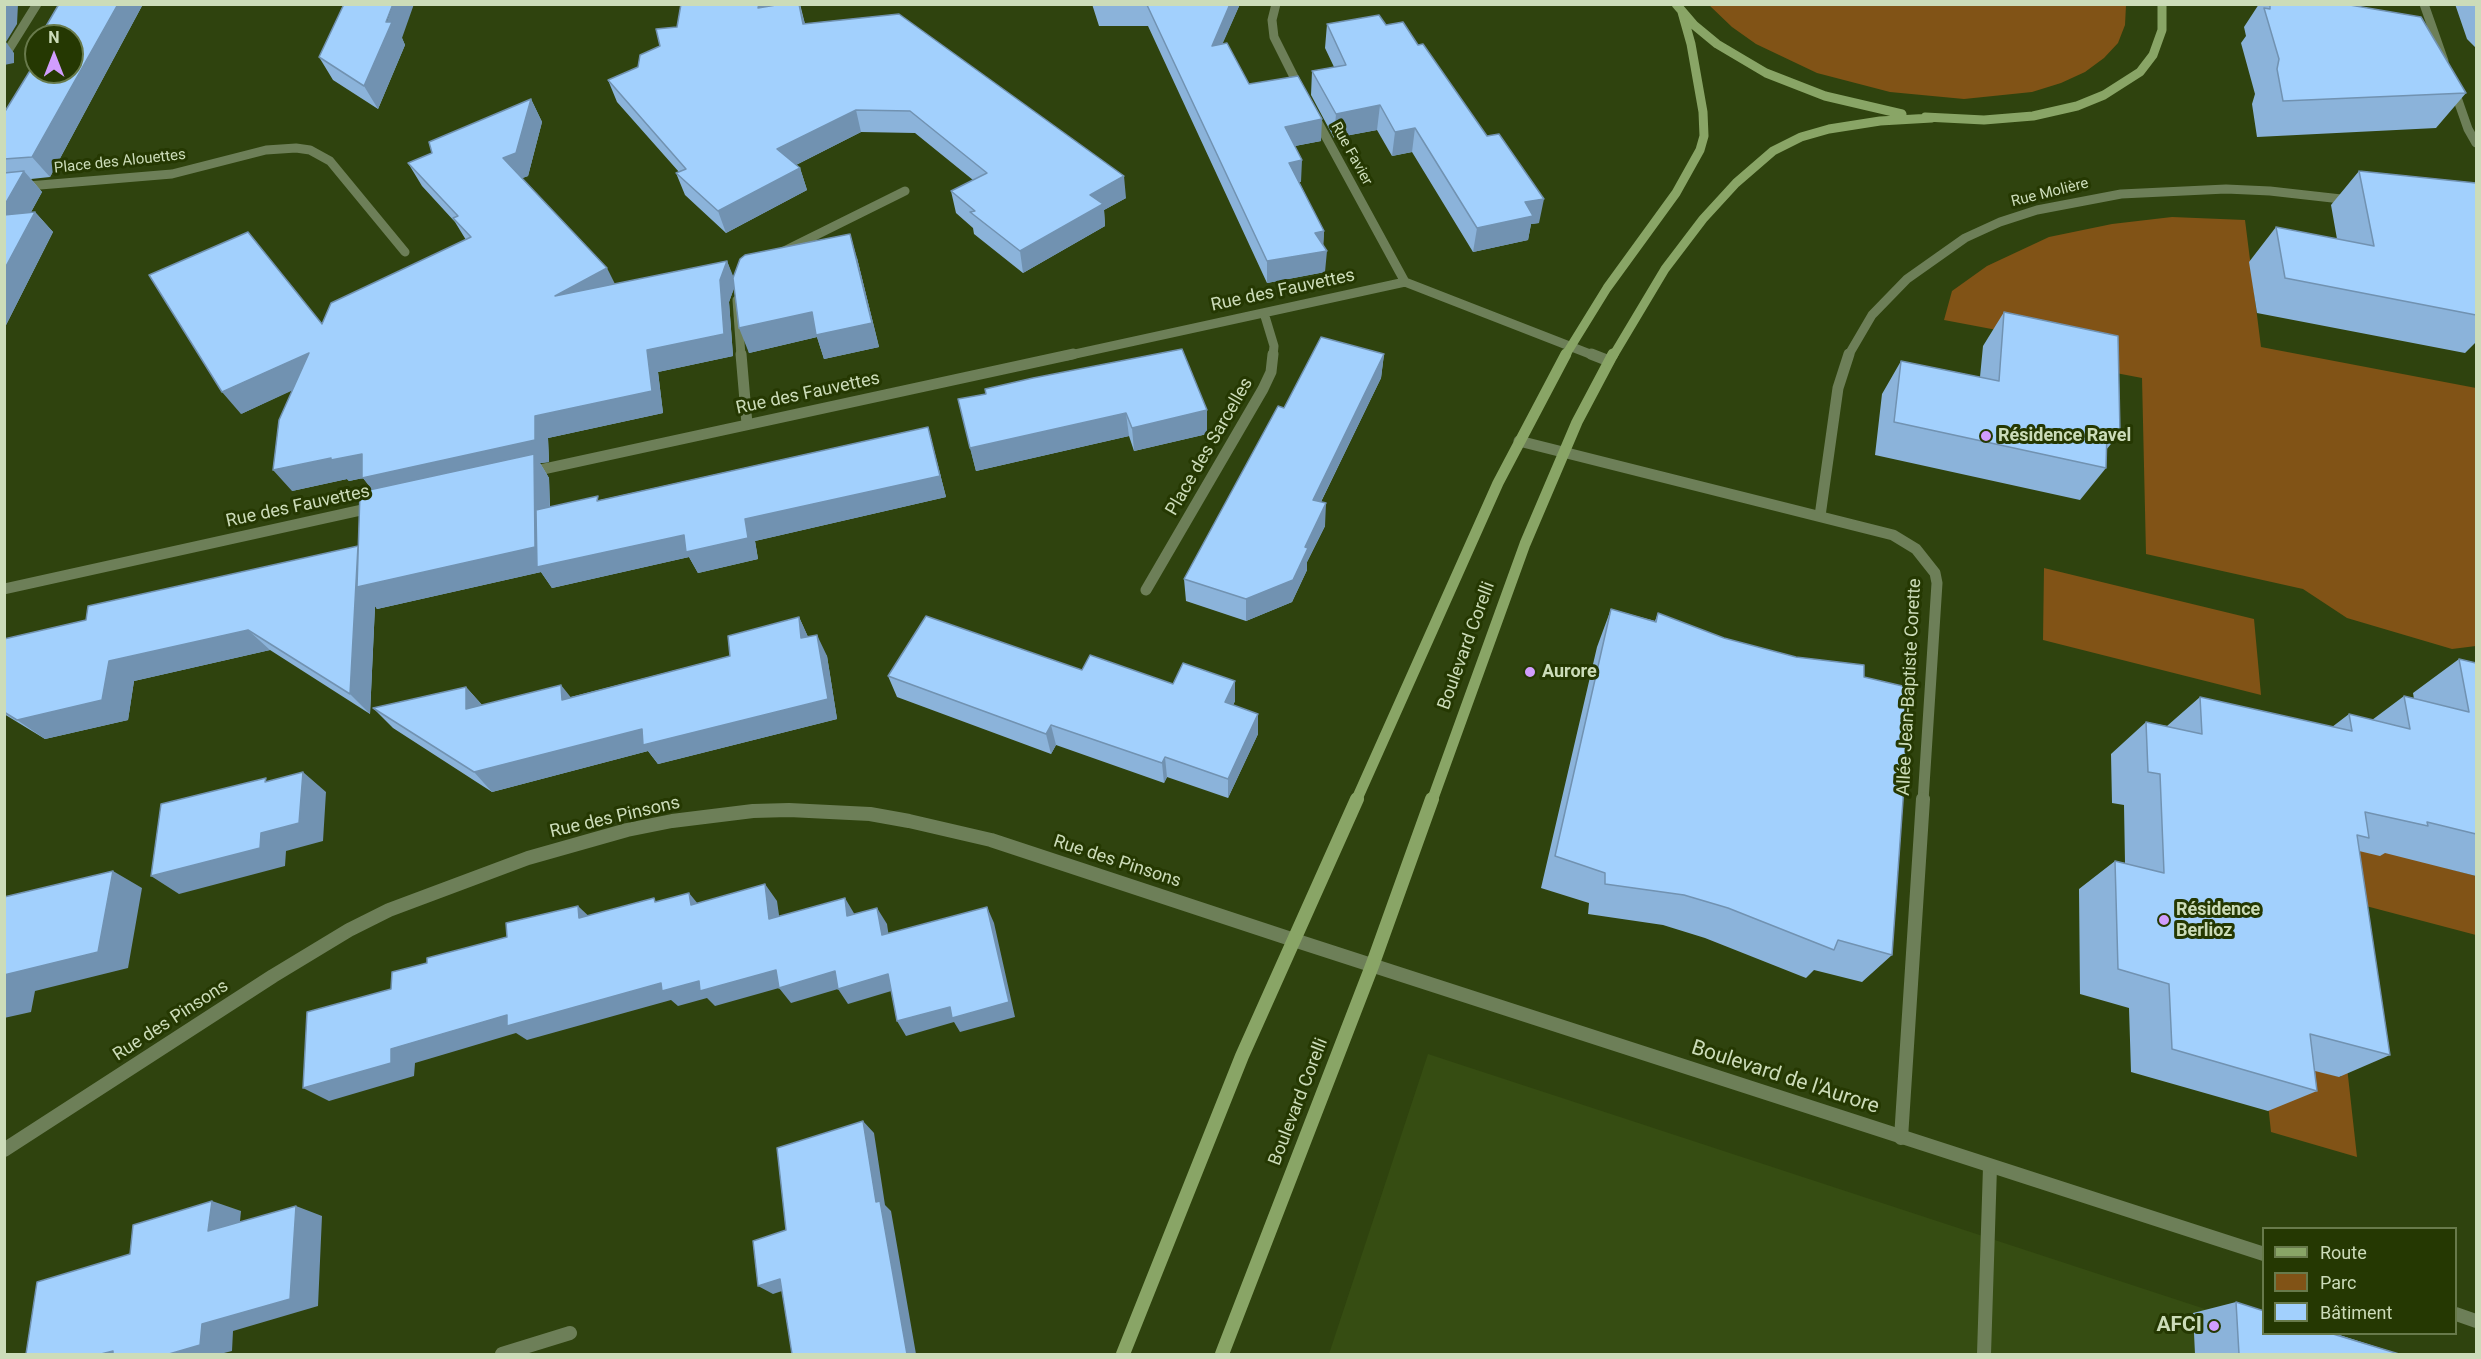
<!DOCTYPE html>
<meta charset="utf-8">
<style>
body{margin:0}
#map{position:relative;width:2481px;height:1359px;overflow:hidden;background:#2f430e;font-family:Roboto,sans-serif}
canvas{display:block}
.frame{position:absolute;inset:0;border:6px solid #ccdcb9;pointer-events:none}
.legend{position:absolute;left:2262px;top:1227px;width:195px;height:108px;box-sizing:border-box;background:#253802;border:2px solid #687a4b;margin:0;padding:8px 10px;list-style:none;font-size:18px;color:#ccdcb9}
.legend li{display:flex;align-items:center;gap:12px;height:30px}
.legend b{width:30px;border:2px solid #687a4b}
.north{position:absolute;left:24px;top:24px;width:60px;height:60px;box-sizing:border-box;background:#253802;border:2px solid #687a4b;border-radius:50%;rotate:0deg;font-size:16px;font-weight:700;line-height:24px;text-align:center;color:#ccdcb9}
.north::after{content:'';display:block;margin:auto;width:21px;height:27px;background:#d19dfe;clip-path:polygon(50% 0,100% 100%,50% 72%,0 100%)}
</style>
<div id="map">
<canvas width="2481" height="1359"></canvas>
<div class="frame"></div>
<ul class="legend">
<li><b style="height:8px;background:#89a566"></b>Route</li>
<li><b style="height:16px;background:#815316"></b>Parc</li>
<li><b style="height:16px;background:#a2d0fd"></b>Bâtiment</li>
</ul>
<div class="north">N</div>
</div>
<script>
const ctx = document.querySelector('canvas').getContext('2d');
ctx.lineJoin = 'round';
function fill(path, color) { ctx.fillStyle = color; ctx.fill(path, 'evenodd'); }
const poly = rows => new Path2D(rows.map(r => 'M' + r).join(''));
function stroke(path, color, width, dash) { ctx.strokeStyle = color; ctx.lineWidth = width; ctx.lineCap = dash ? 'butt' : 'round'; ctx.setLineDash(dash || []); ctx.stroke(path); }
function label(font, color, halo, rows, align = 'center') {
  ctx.font = font + ' Roboto,sans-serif'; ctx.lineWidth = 6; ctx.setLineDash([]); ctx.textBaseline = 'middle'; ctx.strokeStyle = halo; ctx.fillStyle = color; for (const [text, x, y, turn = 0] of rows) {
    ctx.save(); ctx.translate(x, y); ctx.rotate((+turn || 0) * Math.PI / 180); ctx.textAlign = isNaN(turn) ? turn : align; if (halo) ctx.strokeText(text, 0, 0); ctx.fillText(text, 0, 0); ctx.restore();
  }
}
const built = poly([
 [1428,1054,2263,1328,2264,1334,2344,1354,1329,1354]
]);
const green = poly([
 [2126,5,2125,25,2118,43,2104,58,2085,72,2061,83,2032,92,1964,99,1890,92,1817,73,1756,44,1732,27,1709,5],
 [2172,217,2245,220,2261,347,2476,388,2476,646,2452,649,2347,618,2303,589,2146,554,2142,378,2058,362,2055,341,1944,320,1952,291,1987,266,2049,237,2112,224],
 [2044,568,2254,619,2261,695,2043,640],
 [2374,819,2446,868,2476,876,2476,935,2328,896,2357,1157,2271,1132,2263,1057,2341,1077,2336,1045,2262,888]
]);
const service = poly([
 [1984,1354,1990,1167]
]);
const minorFar2 = poly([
 [1276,4,1272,20,1274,37,1300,89],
 [2424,4,2444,61],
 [4,57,37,4],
 [2453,86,2468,129,2476,143],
 [1314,115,1405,282],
 [4,188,172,174,266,150,296,148,310,150,330,161,405,252],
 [784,251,905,191],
 [737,300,741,356],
 [1264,313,1274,346,1273,356],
 [1066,356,1405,282,1595,356],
 [1848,356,1872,315,1907,279,1965,238,2000,222,2037,210,2121,194,2226,189,2270,191,2350,200]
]);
const minorFar1 = poly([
 [741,354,747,424],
 [1591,354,1609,361],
 [1519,441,1893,535,1916,549,1935,573,1937,583,1923,801],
 [530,472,1073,354],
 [1820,516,1838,388,1849,354],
 [4,589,375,507],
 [1146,590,1263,389,1271,372,1273,354]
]);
const minor = poly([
 [1901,1138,1923,799],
 [4,1150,273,976,349,930,389,910,528,858,627,830,672,821,753,811,789,810,870,814,909,821,991,840,1294,940],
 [502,1354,570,1333]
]);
const tertiary = poly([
 [1294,940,2264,1254],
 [2456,1314,2476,1321]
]);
const secondaryFar2 = poly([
 [1676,4,1694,25,1717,44,1766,73,1825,96,1902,114],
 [1925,117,1984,120,2033,116,2077,106,2104,95,2140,72,2153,55,2162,30,2162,4],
 [1565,356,1607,288,1676,193,1700,150,1704,136,1703,112,1691,44,1682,12],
 [1613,356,1665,269,1703,219,1736,183,1773,151,1801,137,1829,129,1880,121,1932,118]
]);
const secondaryFar1 = poly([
 [1356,801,1498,483,1566,354],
 [1432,801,1525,544,1577,422,1613,354]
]);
const secondary = poly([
 [1123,1354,1242,1056,1357,799],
 [1222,1354,1372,966,1432,799]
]);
const wall = poly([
 [59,4,143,4,50,177,31,179,42,192,31,212,35,212,53,232,4,329,4,113,36,61,36,72,72,72,72,36,44,36,42,33],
 [681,4,768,4,768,7,800,4,805,24,1126,198,1104,210,1105,226,1023,273,974,234,973,228,956,213,951,191,973,180,915,133,861,132,796,165,800,168,807,190,726,233,685,195,676,173,679,172,617,102,608,80,638,67,660,46,677,27],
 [1092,4,1240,4,1222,44,1249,84,1321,141,1295,146,1301,182,1299,182,1324,231,1323,246,1325,272,1267,283,1148,26,1099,26],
 [2259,4,2344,4,2466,93,2436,128,2257,137,2252,104,2255,94,2241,43,2246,36,2244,27],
 [2455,4,2476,4,2476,48,2467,39],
 [1327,24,1386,25,1539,223,1531,224,1528,240,1473,252,1412,152,1392,156,1377,130,1334,138,1311,95,1312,71,1334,67,1325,48],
 [402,38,405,45,378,109,333,80,319,57],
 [531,99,542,122,528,176,522,178,614,284,727,261,733,278,857,258,879,347,824,359,817,337,749,353,734,288,729,302,733,356,658,372,663,413,548,438,549,462,540,463,549,478,550,507,600,500,928,427,946,497,755,541,758,559,698,573,689,557,552,588,541,572,377,609,375,606,370,714,270,650,134,681,128,720,45,739,4,714,4,639,86,620,358,546,359,547,372,489,363,478,349,481,347,479,292,491,292,390,241,414,322,324,466,240,455,222,422,186,408,163,432,153],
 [2359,171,2476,183,2476,342,2465,353,2257,313,2249,262,2276,227,2337,239,2331,205],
 [2004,312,2120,433,2106,450,2106,468,2080,500,1875,455,1882,394,1901,361,1980,377,1983,346],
 [1384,354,1381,378,1321,502,1325,526,1307,562,1307,570,1292,602,1246,621,1186,601,1184,579,1284,408],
 [958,399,1207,410,1207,434,1134,451,1129,436,976,471],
 [1611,609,1655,621,1658,613,1724,638,1864,677,1892,955,1862,982,1814,970,1806,978,1705,938,1663,925,1588,914,1589,903,1541,888,1597,647],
 [799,617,808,637,827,656,837,719,658,764,648,751,492,792,393,728,373,708,466,687,482,705,571,697,730,656],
 [2459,659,2476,663,2476,876,2385,853,2380,856,2359,851,2390,1055,2339,1077,2315,1071,2317,1091,2268,1111,2131,1072,2129,1008,2080,994,2079,889,2115,861,2125,863,2124,805,2112,803,2111,754,2146,722,2167,726,2200,697,2332,727,2349,714,2372,720,2404,696,2414,699,2413,693],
 [1082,670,1173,684,1235,681,1235,701,1233,705,1258,734,1228,798,1167,777,1164,783,1056,745,1051,754,897,697,888,676],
 [2236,1302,2399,1354,2195,1354,2193,1313]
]);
const shadedWall = poly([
 [6,4,18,4,17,24,6,42,14,53,14,63,4,65,4,10],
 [118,4,143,4,50,177,32,157],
 [393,4,414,4,402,38,405,45,378,109,364,86],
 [759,4,768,4,765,30,758,8],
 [799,4,805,24,803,24],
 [1230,4,1240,4,1212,68,1212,46],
 [54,30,59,36,44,36,42,33],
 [531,99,542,122,528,176,515,181,503,158],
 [1380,105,1377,130,1334,138,1336,114],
 [856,110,861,132,784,171,777,149],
 [1322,119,1321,141,1284,148,1285,127],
 [1415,128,1412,152,1392,156,1395,132],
 [1302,160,1301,182,1288,184,1289,163],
 [800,168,807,190,726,233,718,211],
 [24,171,42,192,18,236,4,221,4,206],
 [1124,176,1126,198,1104,210,1105,226,1023,273,1020,251,1090,195],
 [1544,199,1539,223,1531,224,1528,240,1473,252,1477,228,1525,202],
 [35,212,53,232,4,329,4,270],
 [1324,231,1323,251,1327,251,1325,272,1267,283,1267,261,1315,233],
 [850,234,857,258,879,347,824,359,817,337,749,353,739,328],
 [727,261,736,283,729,302,733,356,658,372,663,413,548,438,549,462,540,463,549,478,551,564,745,519,928,427,946,497,755,541,758,559,698,573,689,557,552,588,541,572,377,609,375,606,370,714,350,694,358,546,376,567,379,499,363,478,349,481,347,479,292,491,273,470,331,458,535,416,647,350,720,280],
 [607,268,618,290,555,296],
 [309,353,326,375,241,414,222,392],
 [1384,354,1381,378,1311,522,1313,500],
 [1207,410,1207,434,1134,451,1132,428],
 [1126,413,1129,436,976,471,970,448],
 [1326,503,1325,526,1307,562,1307,570,1292,602,1246,621,1246,599,1305,547],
 [799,617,809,639,801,638],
 [248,630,270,650,134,681,128,720,45,739,17,720,109,661],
 [817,635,827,656,837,719,658,764,648,751,492,792,474,772],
 [1235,681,1235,701,1225,722,1225,702],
 [561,685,577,705,562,700],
 [466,687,484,707,466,709],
 [1258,714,1258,734,1228,798,1228,779],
 [1051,725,1056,745,1051,754,1046,734],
 [1165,757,1167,777,1164,783,1162,763],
 [303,772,326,792,323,841,286,851,285,866,179,894,151,876,261,833],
 [113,871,142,888,128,968,35,991,31,1012,4,1018,4,975],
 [765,884,777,901,782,936,769,919],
 [689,893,703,910,691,905],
 [845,898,855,915,847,916],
 [578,906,595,922,579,918],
 [987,907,994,923,1015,1017,960,1032,954,1022,906,1036,897,1021],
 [877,908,887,924,891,951,882,935],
 [776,970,888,974,898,989,848,1004,838,989,791,1003,779,988,715,1006,707,998,678,1006,671,1000,527,1040,516,1033,415,1063,414,1076,329,1101,303,1088,391,1049,507,1015,661,983,699,981],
 [863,1121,874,1133,885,1205,891,1211,916,1354,907,1354,876,1202],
 [212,1201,241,1211,238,1241,208,1231],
 [296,1206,322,1216,318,1306,233,1331,232,1351,220,1354,169,1354,202,1324],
 [780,1279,794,1287,773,1294,758,1286],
 [113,1351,135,1354,101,1354]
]);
const building = poly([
 [59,4,118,4,32,157,4,159,4,113,36,61,36,72,72,72,72,36,51,36,54,30,42,33,59,4],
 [344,4,393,4,386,22,392,22,364,86,319,57,344,4],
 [681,4,759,4,758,8,782,4,799,4,803,24,899,14,1124,176,1090,195,1103,204,1020,251,970,212,975,211,951,191,987,173,910,111,856,110,777,149,800,168,718,211,676,173,686,169,608,80,638,67,640,55,660,46,656,29,677,27,681,4],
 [1097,4,1230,4,1212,46,1227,43,1249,84,1298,76,1322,119,1285,127,1302,160,1289,163,1324,231,1315,233,1327,251,1267,261,1147,5,1097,4],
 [2270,4,2344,4,2421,17,2466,93,2283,101,2277,69,2279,59,2264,8,2270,9,2270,4],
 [1379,15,1386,25,1403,22,1418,45,1423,44,1487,136,1499,134,1544,199,1525,202,1533,216,1477,228,1415,128,1395,132,1380,105,1336,114,1312,71,1346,65,1327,24,1379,15],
 [531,99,516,153,503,158,607,268,555,296,727,261,720,280,724,334,647,350,652,391,535,416,535,440,362,478,362,454,331,460,331,458,273,470,279,420,309,353,222,392,149,275,248,232,322,324,331,303,471,237,453,218,458,216,408,163,432,153,429,142,531,99],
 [24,171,4,206,4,173,24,171],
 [2359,171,2476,183,2476,315,2285,278,2276,227,2374,246,2359,171],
 [35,212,4,270,4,215,35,212],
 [850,234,872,323,816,335,812,312,739,328,733,278,740,259,745,255,850,234],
 [2004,312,2118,336,2120,433,2107,430,2106,468,1894,422,1901,361,1999,381,2004,312],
 [1321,337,1384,354,1313,500,1326,503,1305,547,1308,548,1293,580,1246,599,1184,579,1278,406,1284,408,1321,337],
 [1182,349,1207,410,1132,428,1126,413,970,448,958,399,986,394,985,389,1033,378,1182,349],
 [928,427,940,476,745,519,748,538,686,552,684,535,537,567,536,510,598,496,597,501,928,427],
 [534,454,535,547,357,587,360,492,534,454],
 [358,546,350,694,248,630,109,661,102,700,17,720,4,712,4,639,86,620,88,606,358,546],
 [1611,609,1656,622,1658,613,1724,638,1796,657,1864,665,1864,677,1911,688,1892,955,1838,940,1834,950,1728,908,1684,895,1605,884,1605,873,1555,856,1611,609],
 [926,616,1082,670,1090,655,1173,684,1183,663,1235,681,1225,702,1258,714,1228,779,1165,757,1162,763,1051,725,1046,734,888,676,926,616],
 [799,617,801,638,817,635,828,699,643,745,642,729,474,772,373,708,466,687,466,709,561,685,562,700,730,656,728,636,799,617],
 [2459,659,2476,663,2476,834,2427,822,2428,826,2365,812,2369,838,2357,835,2390,1055,2310,1034,2317,1091,2172,1049,2169,984,2118,969,2115,861,2164,873,2160,774,2148,772,2146,722,2202,734,2200,697,2352,731,2349,714,2410,729,2404,696,2469,712,2459,659],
 [303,772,299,823,261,833,260,848,151,876,161,804,266,778,265,782,303,772],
 [113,871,98,952,4,975,4,897,113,871],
 [765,884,769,919,845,898,847,916,877,908,882,935,987,907,1009,1002,952,1018,950,1007,897,1021,888,974,838,989,835,971,779,988,776,970,700,991,699,981,662,991,661,983,507,1026,507,1015,391,1049,391,1063,303,1088,307,1012,391,989,392,972,427,963,427,958,507,937,506,923,578,906,579,918,654,898,655,902,689,893,691,905,765,884],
 [863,1121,876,1202,880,1201,907,1354,792,1354,780,1279,758,1286,753,1241,786,1230,777,1148,863,1121],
 [212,1201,208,1231,296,1206,290,1299,202,1324,200,1345,169,1354,113,1354,113,1351,101,1354,26,1354,37,1282,130,1254,133,1225,212,1201],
 [2236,1302,2264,1311,2264,1334,2333,1334,2399,1354,2239,1354,2236,1302]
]);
const markers = [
 [1986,436,6,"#d19dfe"],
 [1530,672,6,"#d19dfe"],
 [2164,920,6,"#d19dfe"],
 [2214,1326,6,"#d19dfe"]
];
const farStreetnames = [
 ["Rue Favier",1351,154,61],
 ["Place des Alouettes",120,162,-6],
 ["Rue Molière",2050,193,-14]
];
const streetNames = [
 ["Rue des Fauvettes",1283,291,-12],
 ["Rue des Fauvettes",808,394,-12],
 ["Place des Sarcelles",1210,447,-60],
 ["Rue des Fauvettes",298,507,-12],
 ["Boulevard Corelli",1467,646,-70],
 ["Allée Jean-Baptiste Corette",1910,687,-87],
 ["Rue des Pinsons",615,818,-13],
 ["Rue des Pinsons",1117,862,18],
 ["Rue des Pinsons",171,1021,-33],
 ["Boulevard Corelli",1299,1102,-69]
];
const poiNames = [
 ["Résidence Ravel",1998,436],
 ["Aurore",1542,672],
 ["Résidence",2176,910],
 ["Berlioz",2176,931]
];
const nearStreetnames = [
 ["Boulevard de l'Aurore",1785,1078,18]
];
const nearPoinames = [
 ["AFCI",2202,1326]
];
fill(built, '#364d12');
fill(green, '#815316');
stroke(service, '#6d7f58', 14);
stroke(minorFar2, '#6d7f58', 9);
stroke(minorFar1, '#6d7f58', 11);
stroke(minor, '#6d7f58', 14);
stroke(tertiary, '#6d7f58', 14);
stroke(secondaryFar2, '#89a566', 9);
stroke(secondaryFar1, '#89a566', 11);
stroke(secondary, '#89a566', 14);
fill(wall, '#8bb3da');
fill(shadedWall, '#7192b1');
fill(building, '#a2d0fd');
stroke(building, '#7192b1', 1.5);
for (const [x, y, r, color] of markers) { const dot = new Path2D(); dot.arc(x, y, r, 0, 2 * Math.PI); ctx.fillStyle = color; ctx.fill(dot); stroke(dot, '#253802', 2); }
label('15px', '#ccdcb9', '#253802', farStreetnames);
label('18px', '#ccdcb9', '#253802', streetNames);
label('bold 18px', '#ccdcb9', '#253802', poiNames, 'left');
label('21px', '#ccdcb9', '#253802', nearStreetnames);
label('bold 21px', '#ccdcb9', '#253802', nearPoinames, 'right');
</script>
